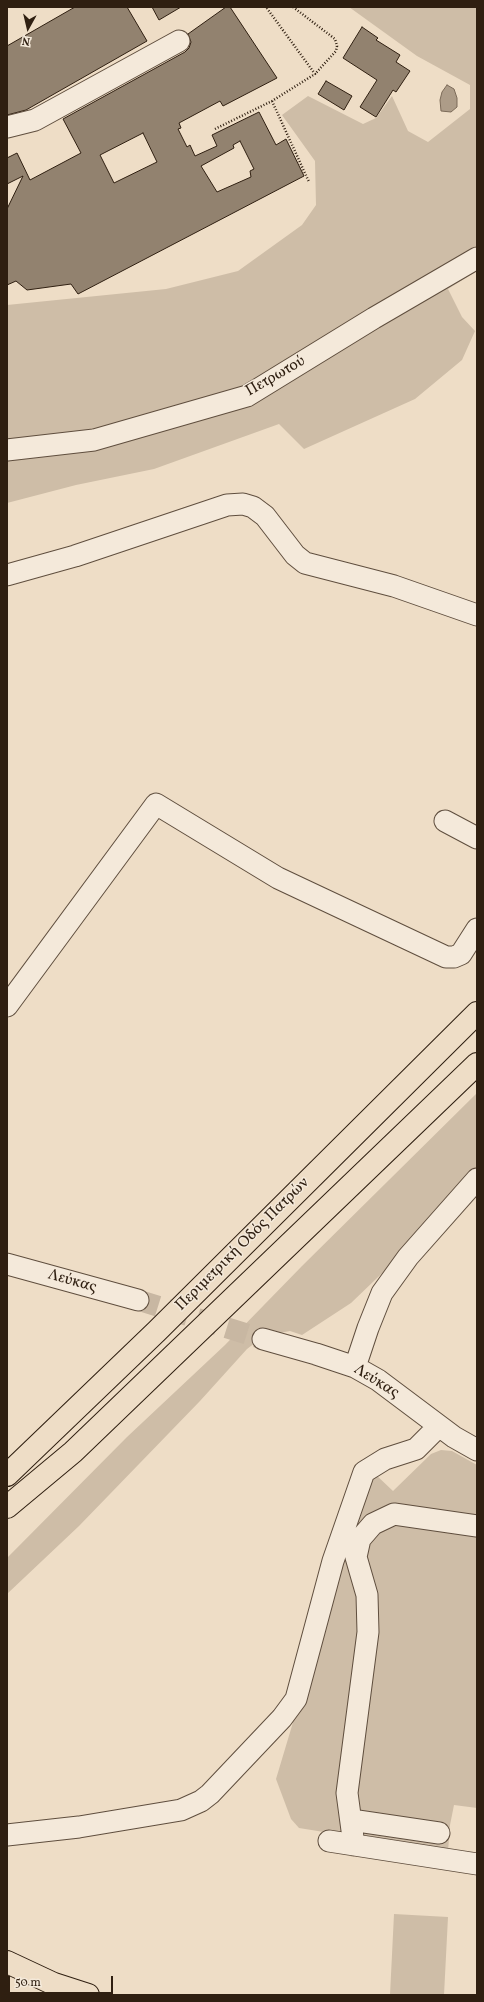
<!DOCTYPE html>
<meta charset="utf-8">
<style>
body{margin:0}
#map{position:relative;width:484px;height:2002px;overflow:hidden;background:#eeddc6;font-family:Vollkorn,serif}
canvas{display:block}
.frame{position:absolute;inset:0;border:8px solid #2f1f11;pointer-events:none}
.north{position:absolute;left:8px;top:8px;width:40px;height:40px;-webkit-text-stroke:3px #f4e9da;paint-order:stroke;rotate:188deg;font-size:11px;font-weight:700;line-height:16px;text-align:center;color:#2f1f11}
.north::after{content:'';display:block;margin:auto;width:14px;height:18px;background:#2f1f11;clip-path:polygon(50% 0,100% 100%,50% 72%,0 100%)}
.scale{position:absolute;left:8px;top:1976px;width:105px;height:18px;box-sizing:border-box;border:2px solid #2f1f11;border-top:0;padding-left:5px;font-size:12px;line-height:14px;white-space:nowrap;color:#2f1f11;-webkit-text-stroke:3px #f4e9da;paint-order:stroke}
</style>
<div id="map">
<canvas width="484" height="2002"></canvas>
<div class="frame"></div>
<div class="north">N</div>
<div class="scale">50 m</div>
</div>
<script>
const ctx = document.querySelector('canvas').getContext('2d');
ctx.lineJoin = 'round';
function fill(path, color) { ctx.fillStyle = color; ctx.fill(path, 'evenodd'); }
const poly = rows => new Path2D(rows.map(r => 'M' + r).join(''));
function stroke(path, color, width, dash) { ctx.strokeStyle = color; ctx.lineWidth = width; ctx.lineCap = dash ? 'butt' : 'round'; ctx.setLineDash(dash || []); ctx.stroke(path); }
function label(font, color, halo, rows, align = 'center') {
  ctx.font = font + ' Vollkorn,serif'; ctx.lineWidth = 3; ctx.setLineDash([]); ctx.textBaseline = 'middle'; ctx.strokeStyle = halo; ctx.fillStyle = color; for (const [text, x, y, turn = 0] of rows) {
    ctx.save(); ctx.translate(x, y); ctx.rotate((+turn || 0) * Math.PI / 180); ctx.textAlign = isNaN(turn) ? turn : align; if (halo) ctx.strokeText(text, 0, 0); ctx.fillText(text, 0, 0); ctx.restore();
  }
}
const green = poly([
 [349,7,477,7,477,271,448,289,462,317,475,331,462,360,415,399,304,449,279,424,154,469,76,485,7,503,7,305,166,289,238,271,302,225,316,205,315,161,282,115,308,96,363,124,376,118,392,96,408,131,428,142,470,109,470,85,417,56],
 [477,1093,477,1174,424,1233,351,1303,302,1335,290,1331,264,1336,247,1349,200,1401,79,1526,7,1594,7,1558,127,1437,225,1345,302,1266],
 [441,1450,452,1451,477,1465,477,1808,454,1805,450,1825,448,1852,299,1828,291,1819,276,1779,324,1619,374,1473,393,1491,431,1454],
 [394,1914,448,1917,444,1995,390,1995]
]);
const water = poly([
 [447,85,454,89,457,98,457,107,451,112,441,111,440,100,442,92,447,85]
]);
const building = poly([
 [75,7,127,7,147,41,26,110,7,115,7,46,75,7],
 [152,7,181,7,159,20,152,7],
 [226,7,230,7,277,78,223,106,220,101,179,123,181,128,178,129,187,147,190,145,195,156,217,146,212,135,259,112,276,145,286,139,304,176,78,294,71,284,27,290,16,281,7,285,7,209,23,176,7,184,7,158,17,153,30,180,81,153,63,119,185,52,189,48,191,42,188,34,226,7],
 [143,133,157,162,114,183,100,155,143,133],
 [240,141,254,169,250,171,251,177,217,192,201,166,234,148,233,145,240,141],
 [362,27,378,38,376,40,400,55,396,62,410,71,396,92,393,90,376,117,360,107,377,80,343,58,362,27],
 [326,81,352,96,344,110,318,94,326,81]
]);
const minorTunnel = poly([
 [138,1300,263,1339]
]);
const path = poly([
 [293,7,335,39,337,46,336,51,315,74],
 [272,101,309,182],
 [215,129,272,101,315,74,266,7]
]);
const minor = poly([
 [7,127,35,120,179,41],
 [7,450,94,440,247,396,374,318,477,258],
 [7,575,75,556,227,505,243,504,253,507,265,516,295,555,305,563,394,586,477,615],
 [445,821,477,838],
 [7,1006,156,804,278,878,446,957,454,957,461,954,477,929],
 [7,1264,138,1300],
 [263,1339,316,1354,355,1367,378,1380,454,1437,477,1450],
 [355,1367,368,1328,382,1293,408,1257,477,1179],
 [351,1820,439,1833],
 [7,1835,79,1827,181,1810,201,1801,210,1794,282,1718,296,1699,333,1561,364,1472,385,1459,416,1449,439,1426],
 [329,1841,477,1864],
 [354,1845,347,1793,368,1632,367,1595,356,1557,360,1539,373,1524,394,1514,477,1526]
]);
const highway = poly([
 [7,1475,157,1331,477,1013],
 [7,1507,73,1452,477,1064],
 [7,1962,54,1984,88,1995]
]);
const streetNames = [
 ["Πετρωτού",276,377,-30],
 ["Περιμετρική Οδός Πατρών",243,1245,-45],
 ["Λεύκας",72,1282,16],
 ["Λεύκας",376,1382,32]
];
fill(green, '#cebda7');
fill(water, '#ad9c88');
stroke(water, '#7b6a58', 1);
fill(building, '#92826f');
stroke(building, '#2f1f11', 1);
stroke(minorTunnel, '#c8b7a2', 21, [21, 10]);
stroke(minor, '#5f4e3e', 23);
stroke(highway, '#2f1f11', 24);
stroke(path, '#2f1f11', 2.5, [1, 2]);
stroke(minor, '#f4e9da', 21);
stroke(highway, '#eeddc6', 22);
label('16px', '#2f1f11', '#f4e9da', streetNames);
</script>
